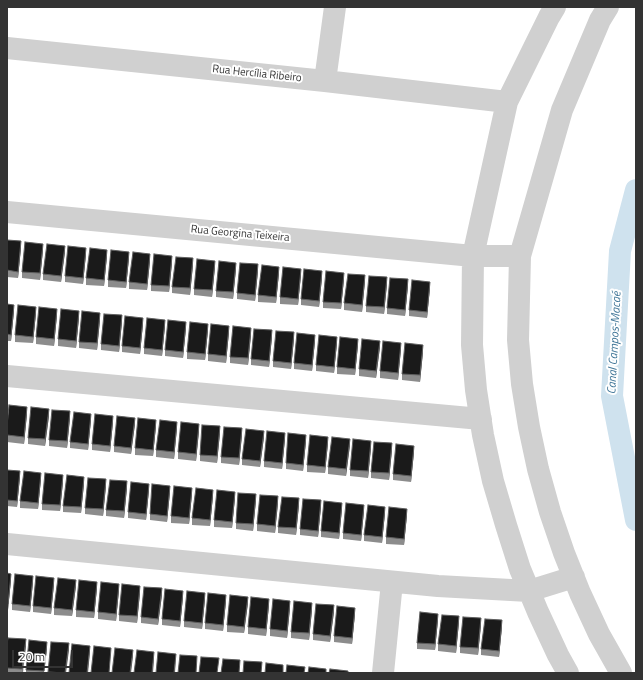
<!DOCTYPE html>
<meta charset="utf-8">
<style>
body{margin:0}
#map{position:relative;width:643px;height:680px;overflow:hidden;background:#fff;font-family:"Titillium Web",sans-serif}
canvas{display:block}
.frame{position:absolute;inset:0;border:8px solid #333;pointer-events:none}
.scale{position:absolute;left:12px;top:650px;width:61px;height:18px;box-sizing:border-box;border:2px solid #333;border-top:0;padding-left:5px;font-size:12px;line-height:14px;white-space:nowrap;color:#333;-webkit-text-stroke:3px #fff;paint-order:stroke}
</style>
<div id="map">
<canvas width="643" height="680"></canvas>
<div class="frame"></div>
<div class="scale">20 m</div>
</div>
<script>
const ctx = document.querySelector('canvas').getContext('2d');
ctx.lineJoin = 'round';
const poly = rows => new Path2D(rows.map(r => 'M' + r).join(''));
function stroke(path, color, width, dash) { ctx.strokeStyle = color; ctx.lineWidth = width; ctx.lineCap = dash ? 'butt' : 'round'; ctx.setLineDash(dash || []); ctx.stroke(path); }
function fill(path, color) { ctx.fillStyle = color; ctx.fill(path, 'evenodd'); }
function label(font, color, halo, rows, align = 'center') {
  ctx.font = font + ' "Titillium Web",sans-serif'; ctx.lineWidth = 4; ctx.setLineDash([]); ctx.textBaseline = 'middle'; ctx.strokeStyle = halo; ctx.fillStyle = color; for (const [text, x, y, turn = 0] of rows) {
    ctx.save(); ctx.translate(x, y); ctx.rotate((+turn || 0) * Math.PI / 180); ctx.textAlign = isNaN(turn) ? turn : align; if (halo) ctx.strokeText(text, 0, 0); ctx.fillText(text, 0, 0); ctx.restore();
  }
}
const canal = poly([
 [636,190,620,251,612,396,636,520]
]);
const minor = poly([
 [555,7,549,17,507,102,473,256,472,345,476,390,483,435,493,481,506,525,520,569,538,612,558,655,568,673],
 [608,7,600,20,562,110,520,256,518,340,522,384,529,427,538,469,550,512,564,553,580,593,599,634,621,673],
 [7,48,325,81,507,102],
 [325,81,335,7],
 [7,212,473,256,520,256],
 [7,376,481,419],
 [7,544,438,586,529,591,574,577],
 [383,673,392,582]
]);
const wall = poly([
 [7,240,21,248,18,278,7,277],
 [43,250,40,280,22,278,22,272],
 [65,252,61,282,43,280,43,274],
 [86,254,83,284,65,282,65,276],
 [107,256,104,286,86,285,86,278],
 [129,258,126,288,108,287,108,280],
 [150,261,147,290,129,289,129,282],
 [172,263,169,292,151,291,151,285],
 [193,265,190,295,172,293,172,287],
 [215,267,212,297,194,295,194,289],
 [236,269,233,299,216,297,216,291],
 [258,271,255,301,237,299,237,293],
 [279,273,276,303,258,302,258,295],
 [301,275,298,305,280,304,280,297],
 [322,278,319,307,301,305,301,299],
 [344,279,341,309,323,308,323,302],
 [365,281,362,312,344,310,344,303],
 [387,284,384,314,366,312,366,306],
 [408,286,405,316,387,314,387,308],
 [430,288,427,318,409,316,409,310],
 [7,304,14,311,11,341,7,341],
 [36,313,33,343,15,342,15,335],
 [57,315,54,346,36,344,36,337],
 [79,318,76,348,58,346,58,339],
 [100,320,97,350,79,348,79,342],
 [122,322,119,352,101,350,101,344],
 [143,324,140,354,122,352,122,346],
 [165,326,162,356,144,354,144,348],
 [186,328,183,358,165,356,165,350],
 [208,330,205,360,187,359,187,352],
 [229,332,226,363,208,361,208,354],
 [251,335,248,365,230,363,230,357],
 [272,337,269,367,251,365,251,359],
 [294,339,291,369,273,367,273,361],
 [315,341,312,371,294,369,294,363],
 [337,343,334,373,316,371,316,365],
 [358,345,355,375,337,374,337,367],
 [380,347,376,378,359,376,359,369],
 [401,349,398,380,380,378,380,371],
 [423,352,420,382,402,380,402,374],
 [27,414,24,444,7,442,7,426],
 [49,416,45,446,28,444,28,438],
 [70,418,67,448,49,446,49,440],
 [91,420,88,450,70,448,70,442],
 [113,422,110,452,92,450,92,444],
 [135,424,131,454,114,452,114,446],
 [156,426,153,456,135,455,135,448],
 [177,428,174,459,156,457,156,450],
 [199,431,196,461,178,459,178,452],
 [220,433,217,463,200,461,200,455],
 [242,435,239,465,221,463,221,457],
 [264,437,260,467,242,465,242,459],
 [285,439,282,469,264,467,264,461],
 [306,441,303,471,286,469,286,463],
 [328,443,325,473,307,472,307,465],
 [350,445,346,476,328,474,328,467],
 [371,448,368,478,350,476,350,470],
 [392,450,389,480,371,478,371,472],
 [414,452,411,482,393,480,393,474],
 [7,470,20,477,17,507,7,506],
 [41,479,38,509,20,508,20,501],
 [63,482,60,511,42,510,42,504],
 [84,484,81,513,63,512,63,506],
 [106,486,103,516,85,514,85,508],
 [127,488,124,518,106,516,106,510],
 [149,490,146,520,128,518,128,512],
 [170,492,167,522,150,520,150,514],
 [192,494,189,524,171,523,171,516],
 [213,496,210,526,192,525,192,518],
 [235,498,232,528,214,527,214,520],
 [256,500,253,531,236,529,236,523],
 [278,503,275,533,257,531,257,524],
 [299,505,296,535,278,533,278,527],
 [321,507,318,537,300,535,300,529],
 [342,509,339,539,321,537,321,531],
 [364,511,361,541,343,539,343,533],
 [385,513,382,543,364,541,364,535],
 [407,515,404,545,386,544,386,537],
 [7,573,11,580,8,610,7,610],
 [33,582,30,612,12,610,12,604],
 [54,584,51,614,33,612,33,606],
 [76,586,72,616,54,615,54,608],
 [97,588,94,618,76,617,76,610],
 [119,590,116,621,98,619,98,612],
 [140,593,137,623,119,621,119,615],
 [162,595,158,625,141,623,141,617],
 [183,597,180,627,162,625,162,619],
 [205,599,202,629,184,627,184,621],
 [226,601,223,631,205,629,205,623],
 [248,603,244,633,227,632,227,625],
 [269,605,266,636,248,634,248,627],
 [290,608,287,638,270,636,270,629],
 [312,610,309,640,291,638,291,632],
 [334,612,330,642,313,640,313,634],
 [355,614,352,644,334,642,334,636],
 [438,620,435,650,417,649,417,643],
 [459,622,456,653,438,651,438,644],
 [481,625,478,655,460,653,460,647],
 [502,627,499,657,481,655,481,649],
 [7,644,26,646,23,673,7,673],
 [47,648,44,673,26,673,26,670]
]);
const shadedWall = poly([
 [21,241,21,248,18,278,18,272],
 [43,244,43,250,40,280,40,273],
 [65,246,65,252,61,282,61,276],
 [86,248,86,254,83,284,83,278],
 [107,250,107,256,104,286,104,280],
 [129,252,129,258,126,288,126,282],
 [150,254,150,261,147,290,147,284],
 [172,256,172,263,169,292,169,286],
 [193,258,193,265,190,295,190,288],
 [215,261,215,267,212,297,212,290],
 [236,263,236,269,233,299,233,292],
 [258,264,258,271,255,301,255,295],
 [279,267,279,273,276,303,276,297],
 [301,269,301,275,298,305,298,299],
 [322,271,322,278,319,307,319,301],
 [344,273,344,279,341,309,341,303],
 [365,275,365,281,362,312,362,305],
 [387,277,387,284,384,314,384,307],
 [408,279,408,286,405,316,405,310],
 [430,282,430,288,427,318,427,312],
 [14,305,14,311,11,341,11,335],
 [36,307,36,313,33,343,33,337],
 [57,309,57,315,54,346,54,339],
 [79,311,79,318,76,348,76,341],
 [100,313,100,320,97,350,97,343],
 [122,315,122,322,119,352,119,346],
 [143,318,143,324,140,354,140,348],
 [165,320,165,326,162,356,162,350],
 [186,322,186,328,183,358,183,352],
 [208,324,208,330,205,360,205,354],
 [229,326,229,332,226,363,226,356],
 [251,328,251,335,248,365,248,358],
 [272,330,272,337,269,367,269,361],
 [294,332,294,339,291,369,291,363],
 [315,335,315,341,312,371,312,365],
 [337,337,337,343,334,373,334,367],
 [358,339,358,345,355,375,355,369],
 [380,341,380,347,376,378,376,371],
 [401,343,401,349,398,380,398,373],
 [423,345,423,352,420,382,420,375],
 [27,407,27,414,24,444,24,437],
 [49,409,49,416,45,446,45,439],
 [70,411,70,418,67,448,67,441],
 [91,414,91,420,88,450,88,444],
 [113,416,113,422,110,452,110,446],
 [135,418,135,424,131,454,131,448],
 [156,420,156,426,153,456,153,450],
 [177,422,177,428,174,459,174,452],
 [199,424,199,431,196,461,196,454],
 [220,426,220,433,217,463,217,456],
 [242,428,242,435,239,465,239,458],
 [264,431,264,437,260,467,260,461],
 [285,433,285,439,282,469,282,463],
 [306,435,306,441,303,471,303,465],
 [328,437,328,443,325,473,325,467],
 [350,439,350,445,346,476,346,469],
 [371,441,371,448,368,478,368,471],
 [392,443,392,450,389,480,389,473],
 [414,446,414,452,411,482,411,476],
 [20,471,20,477,17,507,17,501],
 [41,473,41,479,38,509,38,503],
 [63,475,63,482,60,511,60,505],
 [84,477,84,484,81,513,81,507],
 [106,479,106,486,103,516,103,509],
 [127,481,127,488,124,518,124,511],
 [149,484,149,490,146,520,146,514],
 [170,486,170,492,167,522,167,516],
 [192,488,192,494,189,524,189,518],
 [213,490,213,496,210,526,210,520],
 [235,492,235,498,232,528,232,522],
 [256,494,256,500,253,531,253,524],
 [278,496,278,503,275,533,275,526],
 [299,498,299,505,296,535,296,528],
 [321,500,321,507,318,537,318,531],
 [342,503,342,509,339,539,339,533],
 [364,505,364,511,361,541,361,535],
 [385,507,385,513,382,543,382,537],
 [407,509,407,515,404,545,404,539],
 [11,574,11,580,8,610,8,604],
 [33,576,33,582,30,612,30,606],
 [54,578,54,584,51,614,51,608],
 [76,580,76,586,72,616,72,610],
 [97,582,97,588,94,618,94,612],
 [119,584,119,590,116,621,116,614],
 [140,586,140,593,137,623,137,616],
 [162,588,162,595,158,625,158,619],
 [183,591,183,597,180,627,180,621],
 [205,593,205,599,202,629,202,623],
 [226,595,226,601,223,631,223,625],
 [248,597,248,603,244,633,244,627],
 [269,599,269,605,266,636,266,629],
 [290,601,290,608,287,638,287,631],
 [312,603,312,610,309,640,309,633],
 [334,605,334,612,330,642,330,636],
 [355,608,355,614,352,644,352,638],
 [438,614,438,620,435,650,435,644],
 [459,616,459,622,456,653,456,646],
 [481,618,481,625,478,655,478,648],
 [502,620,502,627,499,657,499,651],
 [26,639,26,646,22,673,22,669],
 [47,642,47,648,44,673],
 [69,643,69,650,66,673,65,673],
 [90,646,90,652,88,673,87,673],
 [133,650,133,656,131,673,130,673],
 [154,652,154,658,153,673,152,673],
 [176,654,175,673,174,673]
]);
const building = poly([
 [7,240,21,241,18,272,7,270,7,240],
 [25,242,43,244,40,273,22,272,25,242],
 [47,244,65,246,61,276,43,274,47,244],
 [68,246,86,248,83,278,65,276,68,246],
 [90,248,107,250,104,280,86,278,90,248],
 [111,250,129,252,126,282,108,280,111,250],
 [133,252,150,254,147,284,129,282,133,252],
 [154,254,172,256,169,286,151,285,154,254],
 [176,257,193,258,190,288,172,287,176,257],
 [197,259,215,261,212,290,194,289,197,259],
 [219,261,236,263,233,292,216,291,219,261],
 [240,263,258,264,255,295,237,293,240,263],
 [262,265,279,267,276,297,258,295,262,265],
 [283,267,301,269,298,299,280,297,283,267],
 [304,269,322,271,319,301,301,299,304,269],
 [326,271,344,273,341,303,323,302,326,271],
 [348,274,365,275,362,305,344,303,348,274],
 [369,276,387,277,384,307,366,306,369,276],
 [390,278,408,279,405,310,387,308,390,278],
 [412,280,430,282,427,312,409,310,412,280],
 [7,304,14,305,11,335,7,334,7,304],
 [18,305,36,307,33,337,15,335,18,305],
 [39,307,57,309,54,339,36,337,39,307],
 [61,309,79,311,76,341,58,339,61,309],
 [82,311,100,313,97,343,79,342,82,311],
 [104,314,122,315,119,346,101,344,104,314],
 [125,316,143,318,140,348,122,346,125,316],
 [147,318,165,320,162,350,144,348,147,318],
 [168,320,186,322,183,352,165,350,168,320],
 [190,322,208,324,205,354,187,352,190,322],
 [211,324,229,326,226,356,208,354,211,324],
 [233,326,251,328,248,358,230,357,233,326],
 [254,329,272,330,269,361,251,359,254,329],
 [276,331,294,332,291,363,273,361,276,331],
 [297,333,315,335,312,365,294,363,297,333],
 [319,335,337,337,334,367,316,365,319,335],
 [340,337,358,339,355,369,337,367,340,337],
 [362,339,380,341,376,371,359,369,362,339],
 [383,341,401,343,398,373,380,371,383,341],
 [405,343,423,345,420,375,402,374,405,343],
 [9,405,27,407,24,437,7,435,7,426,9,405],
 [31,407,49,409,45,439,28,438,31,407],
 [52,410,70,411,67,441,49,440,52,410],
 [74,412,91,414,88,444,70,442,74,412],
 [95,414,113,416,110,446,92,444,95,414],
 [117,416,135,418,131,448,114,446,117,416],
 [138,418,156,420,153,450,135,448,138,418],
 [160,420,177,422,174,452,156,450,160,420],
 [181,422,199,424,196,454,178,452,181,422],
 [202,425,220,426,217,456,200,455,202,425],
 [224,427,242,428,239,458,221,457,224,427],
 [246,429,264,431,260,461,242,459,246,429],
 [267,431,285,433,282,463,264,461,267,431],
 [288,433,306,435,303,465,286,463,288,433],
 [310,435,328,437,325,467,307,465,310,435],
 [332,437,350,439,346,469,328,467,332,437],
 [353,439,371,441,368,471,350,470,353,439],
 [374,442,392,443,389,473,371,472,374,442],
 [396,444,414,446,411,476,393,474,396,444],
 [7,470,20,471,17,501,7,500,7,470],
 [24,471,41,473,38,503,20,501,24,471],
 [45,473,63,475,60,505,42,504,45,473],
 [67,475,84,477,81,507,63,506,67,475],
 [88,478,106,479,103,509,85,508,88,478],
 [110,480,127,481,124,511,106,510,110,480],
 [131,482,149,484,146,514,128,512,131,482],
 [152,484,170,486,167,516,150,514,152,484],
 [174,486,192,488,189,518,171,516,174,486],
 [196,488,213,490,210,520,192,518,196,488],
 [217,490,235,492,232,522,214,520,217,490],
 [238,493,256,494,253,524,236,523,238,493],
 [260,495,278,496,275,526,257,524,260,495],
 [282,497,299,498,296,528,278,527,282,497],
 [303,499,321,500,318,531,300,529,303,499],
 [324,501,342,503,339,533,321,531,324,501],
 [346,503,364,505,361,535,343,533,346,503],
 [368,505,385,507,382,537,364,535,368,505],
 [389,507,407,509,404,539,386,537,389,507],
 [7,573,11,574,8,604,7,603,7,573],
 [15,574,33,576,30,606,12,604,15,574],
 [36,576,54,578,51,608,33,606,36,576],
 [58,578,76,580,72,610,54,608,58,578],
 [79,580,97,582,94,612,76,610,79,580],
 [101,582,119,584,116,614,98,612,101,582],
 [122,584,140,586,137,616,119,615,122,584],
 [144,587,162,588,158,619,141,617,144,587],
 [165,589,183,591,180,621,162,619,165,589],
 [187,591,205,593,202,623,184,621,187,591],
 [208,593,226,595,223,625,205,623,208,593],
 [230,595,248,597,244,627,227,625,230,595],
 [251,597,269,599,266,629,248,627,251,597],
 [273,599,290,601,287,631,270,629,273,599],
 [294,601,312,603,309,633,291,632,294,601],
 [316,604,334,605,330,636,313,634,316,604],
 [337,606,355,608,352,638,334,636,337,606],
 [420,612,438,614,435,644,417,643,420,612],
 [442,615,459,616,456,646,438,644,442,615],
 [463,617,481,618,478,648,460,647,463,617],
 [485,619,502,620,499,651,481,649,485,619],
 [8,638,26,639,22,669,7,668,7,644,8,638],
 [29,640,47,642,44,671,26,670,29,640],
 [51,642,69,643,65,673,48,672,51,642],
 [72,644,90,646,87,673,69,673,72,644],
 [94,646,111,648,109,673,91,673,94,646],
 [115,648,133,650,130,673,112,673,115,648],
 [137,650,154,652,152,673,134,673,137,650],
 [158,652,176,654,174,673,156,673,158,652],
 [180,655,197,656,196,673,178,673,180,655],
 [201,657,219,658,217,673,199,673,201,657],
 [223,659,240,660,239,673,221,673,223,659],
 [244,661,262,662,261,673,243,673,244,661],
 [266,663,283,665,283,673,265,673,266,663],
 [287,665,305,667,304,673,286,673,287,665],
 [309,667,326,669,326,673,308,673,309,667],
 [330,669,348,671,348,673,329,673,330,669]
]);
const streetNames = [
 ["Rua Hercília Ribeiro",257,74,6],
 ["Rua Georgina Teixeira",240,234,5]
];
const waterNames = [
 ["Canal Campos-Macaé",615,343,-87]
];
stroke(canal, '#cfe2ee', 22);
stroke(minor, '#d0d0d0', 22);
fill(wall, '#8c8c8c');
fill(shadedWall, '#5f5f5f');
fill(building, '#1a1a1a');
stroke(building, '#5f5f5f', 1);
label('11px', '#333', '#fff', streetNames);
label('italic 12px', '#3f7597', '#fff', waterNames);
</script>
